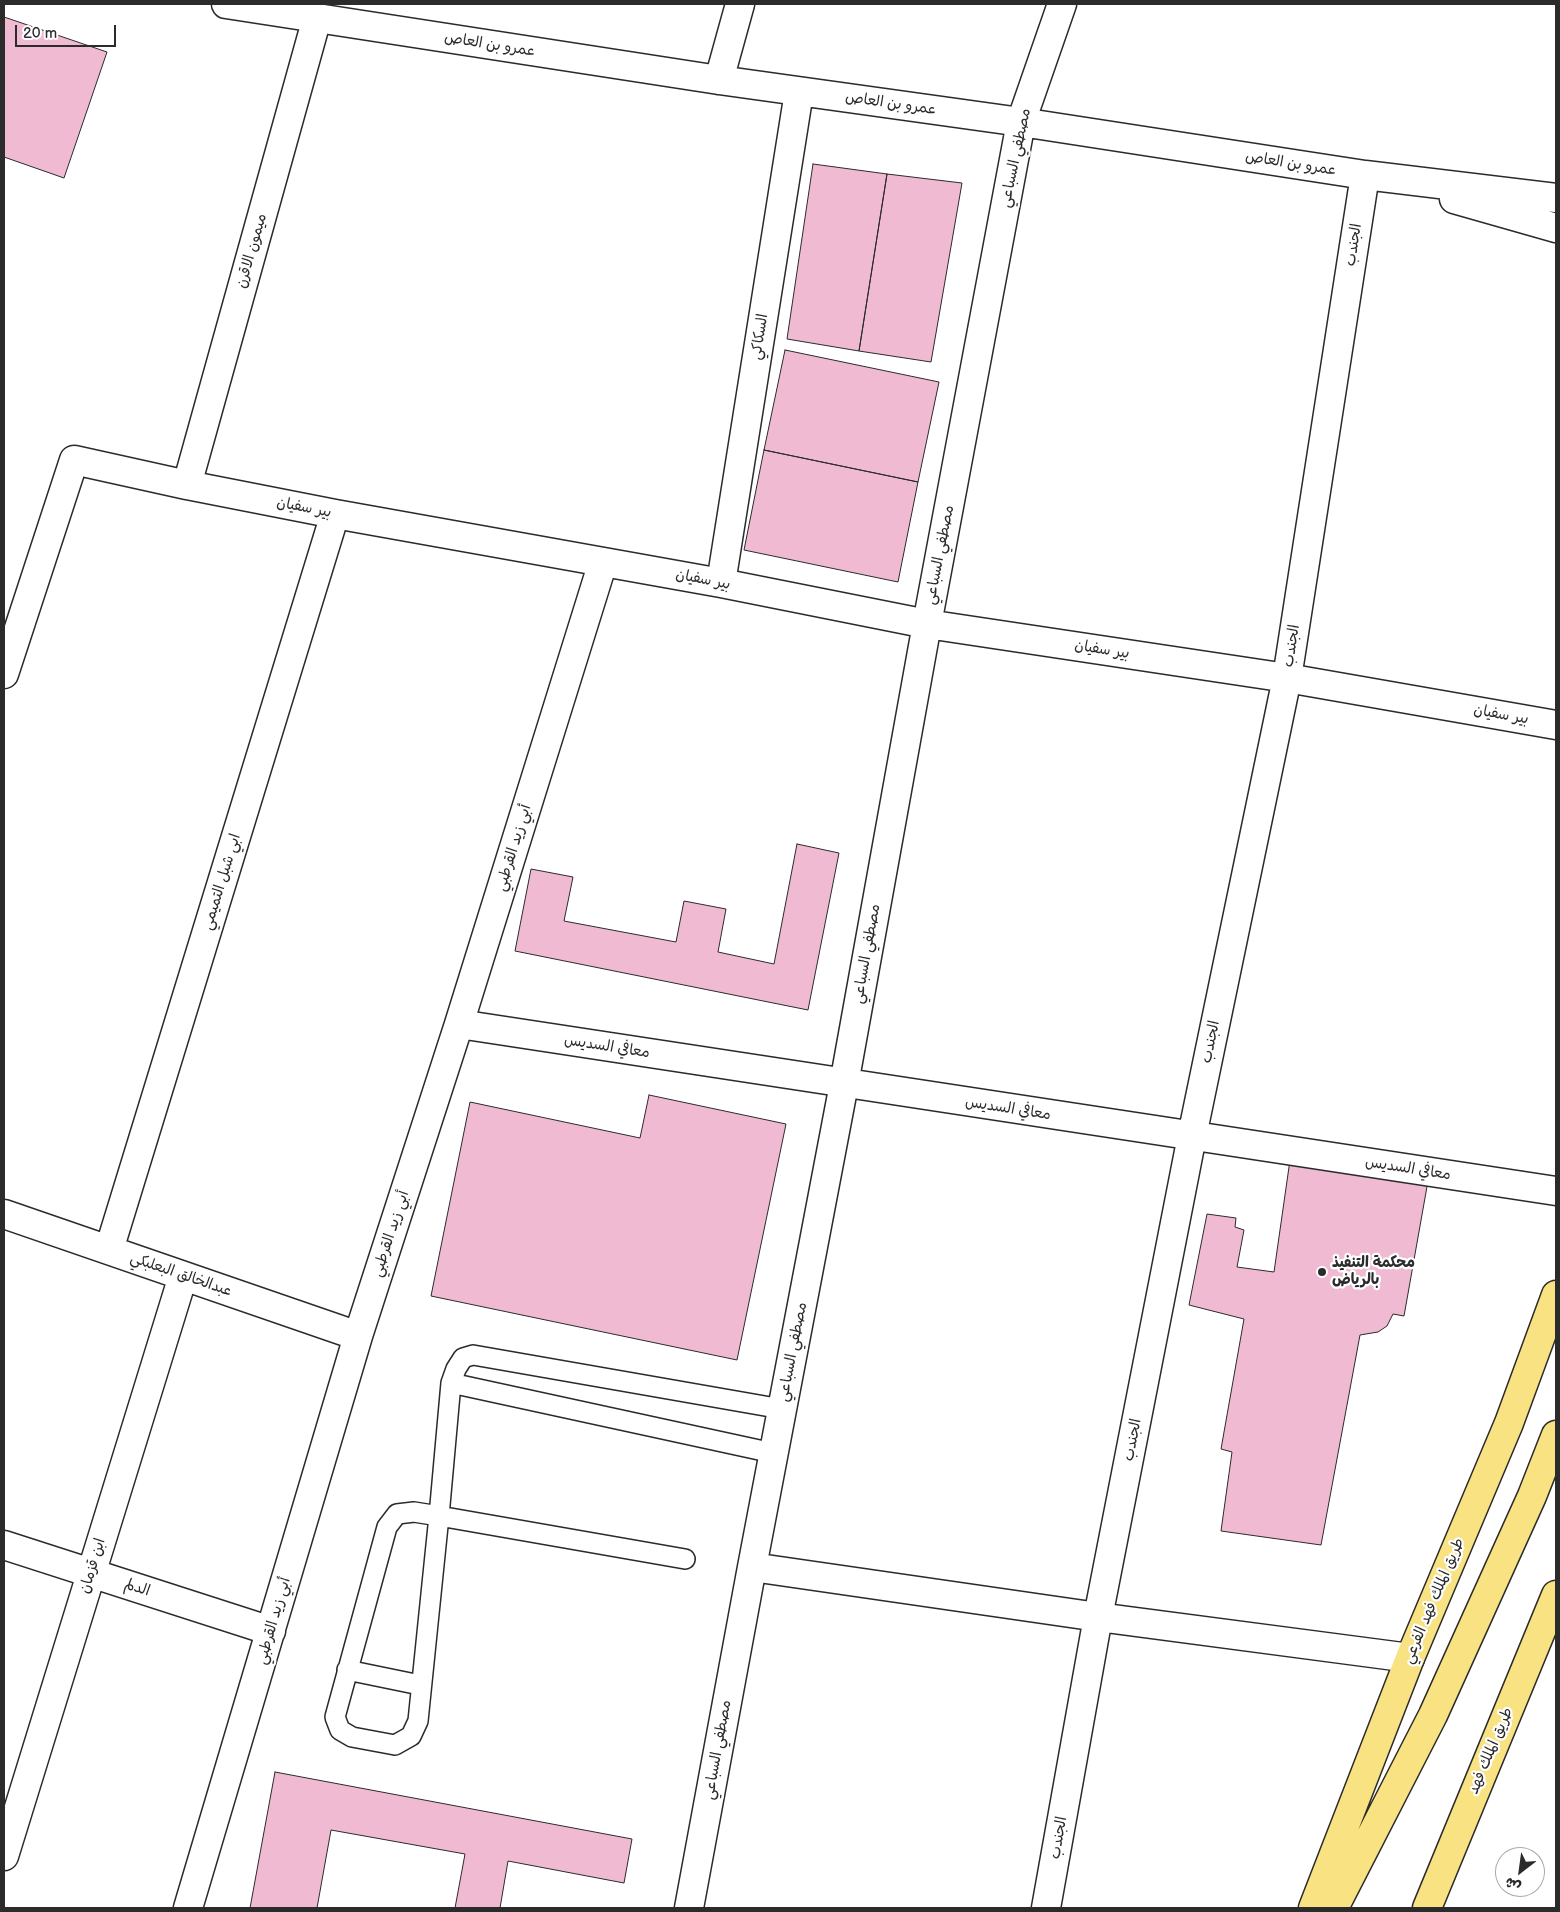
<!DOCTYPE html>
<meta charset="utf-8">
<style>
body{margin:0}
#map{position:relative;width:1560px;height:1912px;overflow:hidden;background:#fff;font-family:"Balsamiq Sans","Playpen Sans Arabic",sans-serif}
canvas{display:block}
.frame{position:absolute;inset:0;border:5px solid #2b2b2b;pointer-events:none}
.north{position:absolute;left:1495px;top:1847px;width:50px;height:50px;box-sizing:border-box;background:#fff;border:1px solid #aaa;border-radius:50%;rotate:210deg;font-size:14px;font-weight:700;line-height:20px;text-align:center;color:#2b2b2b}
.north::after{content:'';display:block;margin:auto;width:18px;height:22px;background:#2b2b2b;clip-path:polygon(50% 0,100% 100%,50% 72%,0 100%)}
.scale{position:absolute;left:15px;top:25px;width:101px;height:22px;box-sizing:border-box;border:2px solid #2b2b2b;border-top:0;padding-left:6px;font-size:15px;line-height:18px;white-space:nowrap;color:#2b2b2b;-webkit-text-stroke:4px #fff;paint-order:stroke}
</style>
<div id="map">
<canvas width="1560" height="1912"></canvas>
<div class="frame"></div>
<div class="north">ش</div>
<div class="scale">20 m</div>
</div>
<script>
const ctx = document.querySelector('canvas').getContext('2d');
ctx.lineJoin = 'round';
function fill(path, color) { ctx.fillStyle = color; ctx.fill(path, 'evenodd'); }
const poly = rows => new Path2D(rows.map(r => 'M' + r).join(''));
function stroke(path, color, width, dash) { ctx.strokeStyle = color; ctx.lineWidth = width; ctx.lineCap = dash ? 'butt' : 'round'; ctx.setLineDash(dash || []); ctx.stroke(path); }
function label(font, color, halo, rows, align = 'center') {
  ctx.font = font + ' "Balsamiq Sans","Playpen Sans Arabic",sans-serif'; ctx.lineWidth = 4.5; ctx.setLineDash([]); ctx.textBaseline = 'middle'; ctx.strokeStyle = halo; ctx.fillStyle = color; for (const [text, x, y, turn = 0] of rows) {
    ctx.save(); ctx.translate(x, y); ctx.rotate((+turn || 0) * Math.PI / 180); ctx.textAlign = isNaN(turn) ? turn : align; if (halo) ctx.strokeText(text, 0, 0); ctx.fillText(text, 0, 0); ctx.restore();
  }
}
const building = poly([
 [4,17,107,52,64,178,4,157,4,17],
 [813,164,887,174,859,351,787,339,813,164],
 [887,174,962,183,931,362,859,351,887,174],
 [785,350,939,382,918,482,764,450,785,350],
 [764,450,918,482,898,582,744,550,764,450],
 [797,844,839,853,808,1010,515,951,531,869,573,877,564,921,676,942,684,901,726,909,718,952,774,964,797,844],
 [649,1095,786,1124,737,1360,431,1296,470,1102,640,1138,649,1095],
 [1290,1160,1428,1181,1404,1316,1393,1314,1387,1326,1378,1332,1360,1335,1321,1545,1221,1531,1232,1452,1221,1449,1244,1319,1189,1305,1207,1214,1236,1218,1235,1227,1244,1230,1237,1267,1274,1272,1290,1160],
 [275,1772,632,1839,624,1883,508,1861,500,1908,455,1908,465,1854,331,1830,317,1908,250,1908,275,1772]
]);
const service = poly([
 [451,1383,456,1369,463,1358,473,1355,782,1409],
 [414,1512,439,1516,418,1721,411,1736,395,1745,352,1737,340,1730,335,1717,387,1527,397,1514,414,1512],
 [685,1559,439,1516,451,1383,773,1453],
 [347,1670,420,1685]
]);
const minor = poly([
 [226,4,719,80,1021,122,1365,175,1556,198],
 [719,80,740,4],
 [1454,199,1556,228],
 [187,485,317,18],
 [721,583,799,92],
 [4,674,74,460,187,485,335,514,721,583,927,624,1287,678,1556,725],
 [459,1024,1556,1191],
 [4,1214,358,1336],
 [109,1250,335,514],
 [4,1545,271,1631],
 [752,1567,1098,1617,1410,1658],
 [4,1856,183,1276],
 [188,1908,358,1336,459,1024,603,562],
 [689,1908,752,1567,844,1084,927,624,1021,122,1062,4],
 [1046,1908,1098,1617,1192,1136,1287,678,1365,175]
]);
const primary = poly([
 [1313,1908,1410,1658,1509,1423,1556,1295],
 [1334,1908,1433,1715,1532,1496,1556,1435]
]);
const motorway = poly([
 [1427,1908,1556,1595]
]);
const markers = [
 [1322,1272,5,"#2b2b2b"]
];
const streetNames = [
 ["عمرو بن العاص",490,45,9],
 ["عمرو بن العاص",891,104,8],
 ["مصطفي السباعي",1016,158,-78],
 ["عمرو بن العاص",1291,164,9],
 ["الجندب",1354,245,-81],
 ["ميمون الاقرن",252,251,-74],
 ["السكاكي",760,337,-81],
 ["بير سفيان",304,508,11],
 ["مصطفي السباعي",940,555,-79],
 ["بير سفيان",703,580,11],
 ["الجندب",1292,646,-81],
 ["بير سفيان",1102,650,9],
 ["بير سفيان",1501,715,10],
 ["أبي زيد القرطبي",514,848,-73],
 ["ابي شبل التميمي",222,882,-73],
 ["مصطفي السباعي",867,954,-80],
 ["الجندب",1211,1042,-78],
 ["معافي السديس",607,1047,9],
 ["معافي السديس",1008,1109,9],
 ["معافي السديس",1408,1169,9],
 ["أبي زيد القرطبي",391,1234,-72],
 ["عبدالخالق البعلبكي",181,1275,19],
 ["مصطفي السباعي",793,1352,-79],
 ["الجندب",1133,1440,-79],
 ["ابن قزمان",93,1566,-73],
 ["الدلم",137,1588,18],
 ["طريق الملك فهد الفرعي",1434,1601,-67],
 ["أبي زيد القرطبي",274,1621,-74],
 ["مصطفي السباعي",718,1750,-80],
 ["طريق الملك فهد",1491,1751,-67],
 ["الجندب",1059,1838,-80]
];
const poiNames = [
 ["محكمة التنفيذ",1332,1263],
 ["بالرياض",1332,1280]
];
fill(building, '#f0bad3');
stroke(building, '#2b2b2b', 1);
stroke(service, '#2b2b2b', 22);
stroke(minor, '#2b2b2b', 31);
stroke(primary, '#2b2b2b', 31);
stroke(motorway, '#2b2b2b', 31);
stroke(service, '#fff', 19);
stroke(minor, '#fff', 28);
stroke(primary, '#f8e281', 28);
stroke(motorway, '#f8e281', 28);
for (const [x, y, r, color] of markers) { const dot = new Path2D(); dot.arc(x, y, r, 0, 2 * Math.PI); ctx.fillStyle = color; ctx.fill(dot); stroke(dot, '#fff', 2); }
label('15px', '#2b2b2b', '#fff', streetNames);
label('bold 15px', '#2b2b2b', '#fff', poiNames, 'left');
</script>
